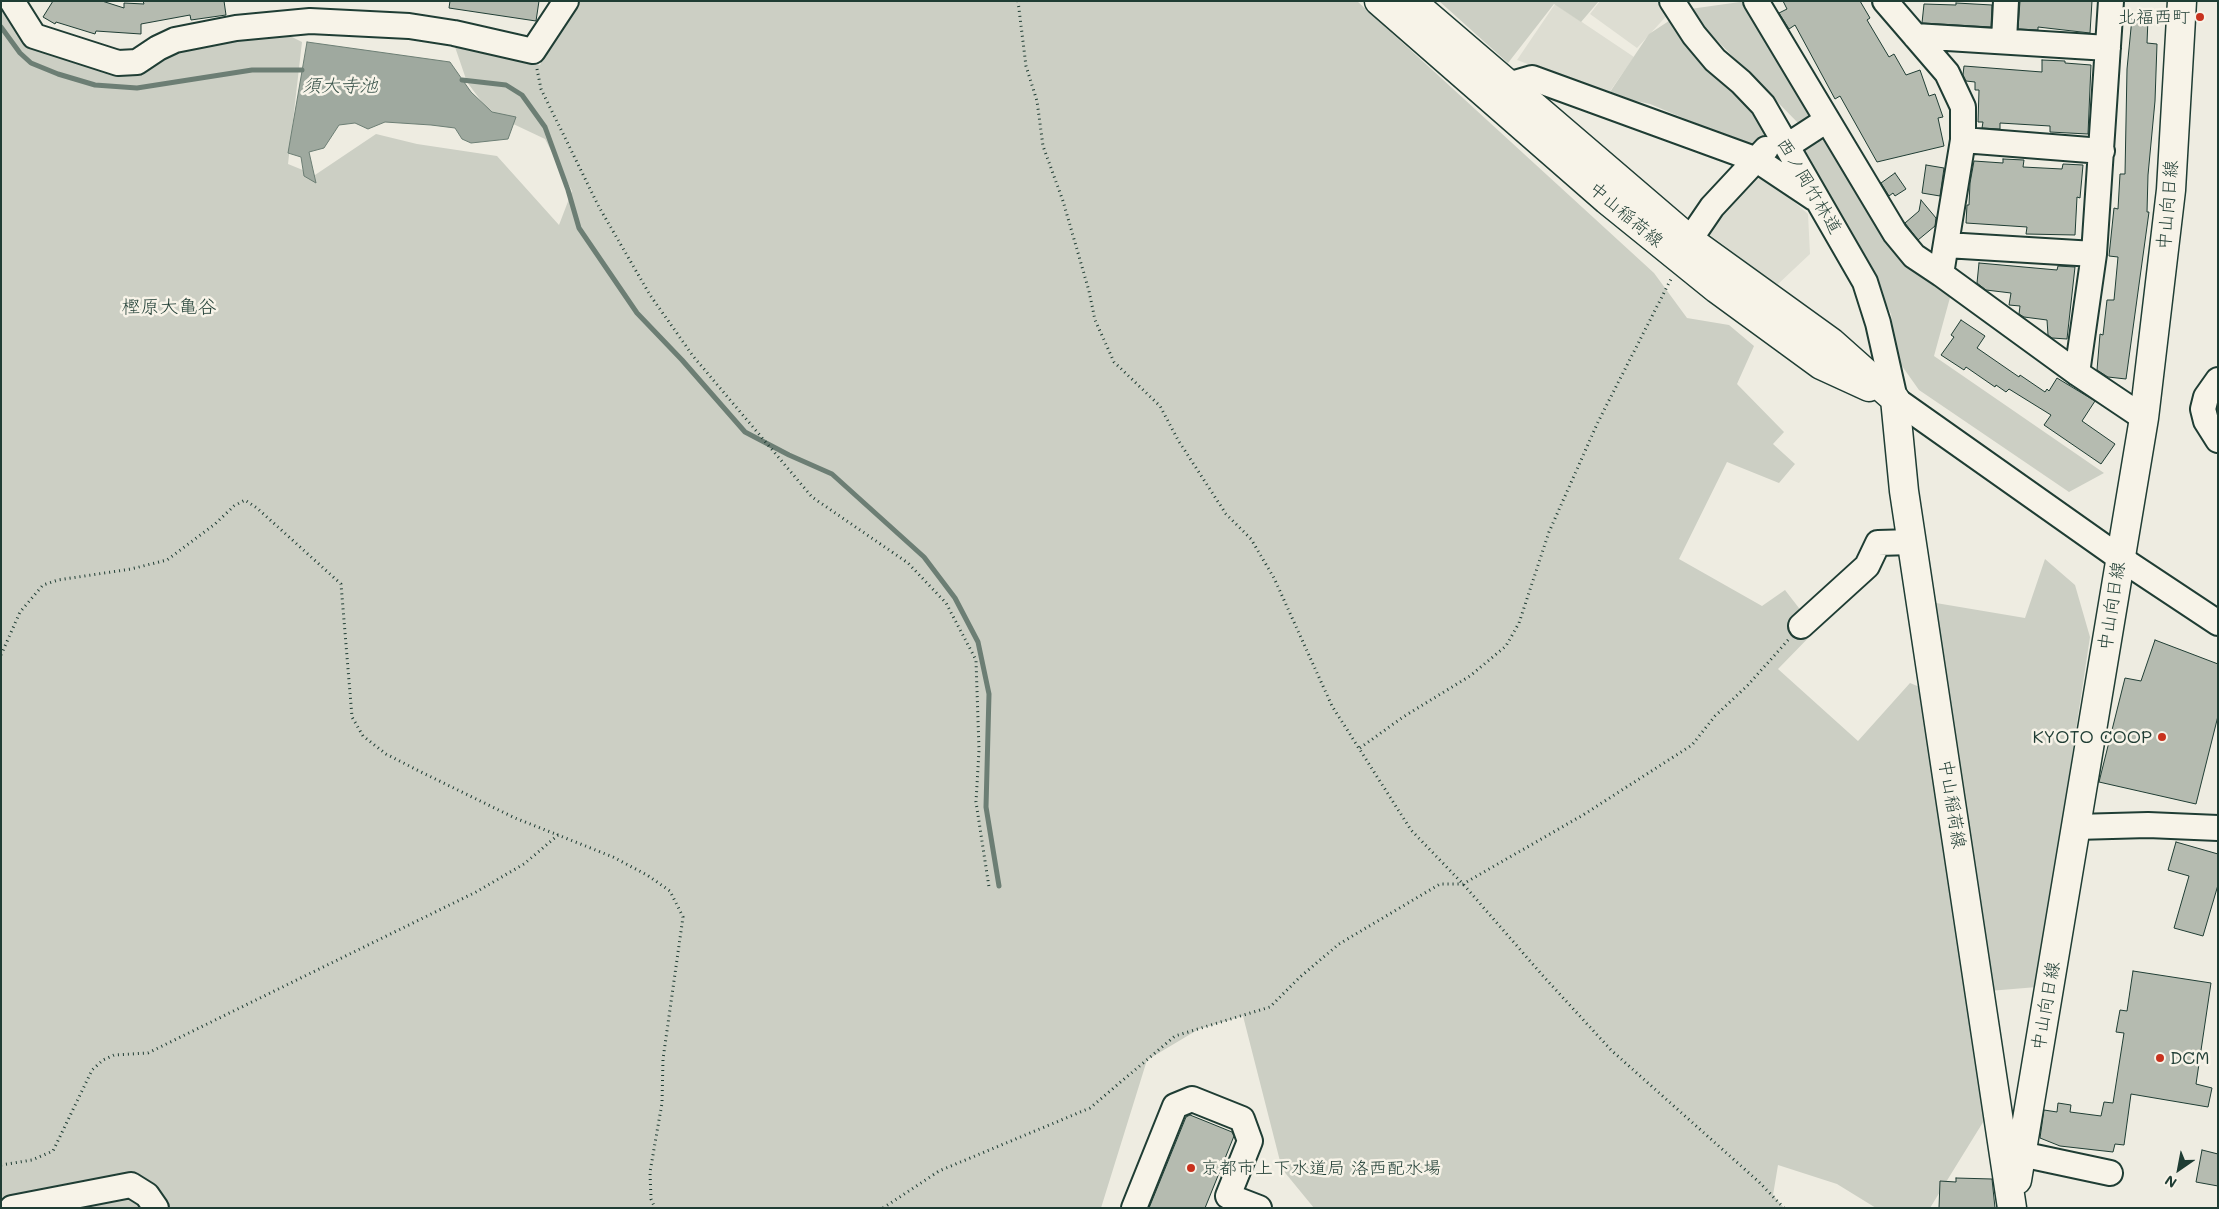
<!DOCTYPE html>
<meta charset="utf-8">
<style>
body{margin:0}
#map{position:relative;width:2219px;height:1209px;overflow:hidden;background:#eeece1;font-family:Mali,sans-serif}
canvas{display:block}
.frame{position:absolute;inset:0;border:2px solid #1f3d34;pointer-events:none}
.north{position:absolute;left:2154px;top:1144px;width:50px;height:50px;-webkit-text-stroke:4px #f7f3e8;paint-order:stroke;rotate:213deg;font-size:14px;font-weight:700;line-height:20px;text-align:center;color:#1f3d34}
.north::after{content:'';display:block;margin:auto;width:18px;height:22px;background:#1f3d34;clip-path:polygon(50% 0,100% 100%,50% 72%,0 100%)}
</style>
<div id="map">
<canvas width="2219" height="1209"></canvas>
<div class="frame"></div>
<div class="north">N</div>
</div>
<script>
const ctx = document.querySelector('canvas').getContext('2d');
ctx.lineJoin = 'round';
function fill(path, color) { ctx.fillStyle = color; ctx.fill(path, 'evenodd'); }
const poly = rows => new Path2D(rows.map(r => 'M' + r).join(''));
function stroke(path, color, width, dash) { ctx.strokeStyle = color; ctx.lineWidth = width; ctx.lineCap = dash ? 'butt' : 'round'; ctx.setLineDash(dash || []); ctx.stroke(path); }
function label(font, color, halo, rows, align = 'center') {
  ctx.font = font + ' Mali,"Klee One",sans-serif'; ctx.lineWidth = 5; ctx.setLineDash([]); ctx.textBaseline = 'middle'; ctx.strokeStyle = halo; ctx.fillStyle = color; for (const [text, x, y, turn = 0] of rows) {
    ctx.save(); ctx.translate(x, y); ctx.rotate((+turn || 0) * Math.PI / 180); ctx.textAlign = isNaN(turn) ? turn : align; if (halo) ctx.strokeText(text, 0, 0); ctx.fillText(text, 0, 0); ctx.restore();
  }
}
const built = poly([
 [1600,1,1668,1,1672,10,1637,48,1590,14],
 [1555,4,1634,57,1608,94,1517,60],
 [1761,173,1808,214,1810,254,1777,285,1706,232]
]);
const green = poly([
 [1,1,24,25,121,62,276,29,302,42,288,164,315,175,376,134,417,144,497,156,559,225,572,191,545,139,490,113,467,82,454,44,540,65,555,27,575,1,1357,1,1654,273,1687,318,1729,325,1754,346,1737,384,1784,432,1773,444,1795,464,1779,483,1727,462,1679,559,1762,606,1785,590,1816,630,1778,669,1858,741,1910,683,1939,695,1931,634,1936,603,2025,618,2045,559,2075,585,2090,637,2037,987,1977,992,1985,1119,1930,1208,1876,1208,1837,1184,1778,1165,1773,1195,1784,1208,1314,1208,1282,1169,1243,1016,1199,1029,1147,1060,1101,1208,1,1208],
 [1439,1,1599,1,1581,22,1554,4,1508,63],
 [1747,1,1817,120,1800,125,1700,23,1690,9],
 [1678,15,1707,57,1767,131,1754,148,1650,104,1608,95,1649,34],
 [1824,132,1883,237,1951,294,1934,356,2104,473,2069,492,1919,390,1897,359,1891,314,1864,259,1798,150]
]);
const water = poly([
 [307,42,450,62,471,92,492,112,516,117,508,139,471,143,462,139,455,128,431,125,385,122,368,129,355,123,339,125,324,148,309,152,316,183,304,176,301,157,288,153,307,42]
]);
const stream = poly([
 [1,27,20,53,31,63,58,74,95,85,137,88,252,70,302,70],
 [462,80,506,85,522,95,545,127,568,190,579,228,637,313,682,360,745,432,789,455,832,474,924,557,955,598,978,642,989,694,986,807,999,886]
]);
const building = poly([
 [53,1,102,1,124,8,124,3,144,4,143,1,224,1,226,15,191,20,190,15,141,24,141,34,96,31,95,34,56,22,55,24,43,17,53,1],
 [450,1,539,1,536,21,449,8,450,1],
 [1783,1,1860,1,1870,18,1867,20,1889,57,1894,54,1906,75,1920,70,1929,96,1935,94,1943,117,1938,118,1944,146,1877,162,1840,96,1835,99,1795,25,1789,29,1779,13,1787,9,1783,1],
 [2020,1,2092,1,2090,33,2038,27,2038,30,2018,29,2020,1],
 [1956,3,1992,5,1991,27,1922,23,1924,4,1956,5,1956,3],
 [2132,18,2148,19,2147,43,2157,44,2155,101,2148,175,2147,212,2149,212,2126,379,2108,377,2097,370,2100,334,2103,335,2107,300,2114,300,2118,257,2109,256,2114,208,2118,209,2120,174,2125,174,2127,69,2132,18],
 [2042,60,2065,61,2065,63,2091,65,2088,134,2050,132,2050,126,2000,123,2000,129,1982,128,1983,122,1978,122,1979,90,1975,90,1975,82,1966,81,1963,75,1964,66,2042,72,2042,60],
 [2003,159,2024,160,2023,167,2062,169,2063,164,2083,165,2080,198,2077,197,2075,235,2026,234,2027,227,1966,223,1967,205,1969,205,1970,183,1974,161,2003,163,2003,159],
 [1926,165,1944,168,1940,196,1922,193,1926,165],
 [1895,173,1906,189,1895,196,1893,193,1889,196,1881,183,1895,173],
 [1921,200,1936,218,1935,226,1918,240,1905,223,1919,211,1921,200],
 [1979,263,2057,270,2058,266,2075,267,2067,339,2052,338,2048,335,2047,320,2024,317,2019,314,2020,306,2009,305,2011,293,1986,290,1977,283,1979,263],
 [1961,320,1985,336,1977,348,2019,377,2020,375,2045,392,2047,389,2049,391,2057,378,2095,401,2082,421,2115,444,2101,464,2044,425,2051,415,2009,389,2006,392,1996,385,1995,387,1966,367,1964,370,1941,355,1954,337,1951,335,1961,320],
 [2155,640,2218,664,2218,716,2196,804,2099,782,2125,678,2141,681,2155,640],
 [2176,842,2218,854,2218,885,2203,936,2174,928,2189,876,2168,870,2176,842],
 [2133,971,2211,983,2196,1084,2212,1088,2208,1107,2131,1094,2124,1145,2115,1144,2113,1152,2060,1146,2040,1138,2044,1110,2057,1112,2058,1103,2071,1105,2070,1112,2101,1116,2104,1102,2113,1103,2124,1033,2116,1032,2120,1010,2127,1011,2133,971],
 [1190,1115,1232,1132,1234,1136,1205,1208,1149,1208,1186,1117,1190,1115],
 [2202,1150,2218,1154,2218,1186,2196,1182,2202,1150],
 [1956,1178,1992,1179,1995,1208,1939,1208,1940,1181,1956,1182,1956,1178]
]);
const path = poly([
 [1018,1,1026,66,1037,101,1043,146,1063,201,1089,291,1095,320,1114,362,1160,406,1178,440,1226,514,1251,539,1274,578,1332,706,1411,830,1463,884,1544,977,1611,1050,1759,1182,1784,1208],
 [537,69,541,89,599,207,650,295,693,356,812,497,908,563,946,603,976,660,979,750,976,802,989,887],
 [1,655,20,612,43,585,58,580,131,569,167,560,215,524,234,506,245,500,257,508,341,584,352,717,363,736,386,754,421,772,515,818,558,835],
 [1360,748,1403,717,1470,676,1506,646,1519,623,1549,532,1598,422,1671,279],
 [1,1165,32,1160,53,1151,92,1070,103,1060,114,1055,148,1053,476,892,524,864,558,835,613,857,647,875,670,891,683,917,663,1059,662,1103,650,1172,651,1199,655,1208],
 [883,1208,939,1171,1090,1108,1175,1036,1270,1007,1300,977,1339,944,1440,884,1463,884,1583,815,1692,745,1715,716,1748,685,1789,639]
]);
const minor = poly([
 [12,1,34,36,118,63,137,62,158,48,175,40,236,28,310,21,409,26,454,33,533,51,566,1],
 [1672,1,1694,35,1715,60,1741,82,1763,105,1865,282,1878,323,1895,399,2120,558,2218,623],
 [1756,1,1895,233,1914,256,1941,274,2077,373,2144,418],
 [1885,1,1947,73,1963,107,1963,140,1941,274],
 [1915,36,2108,48],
 [2004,41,2006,1],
 [1508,85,1532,78,1757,160,1814,198],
 [1963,140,2102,151],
 [1787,146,1827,120],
 [1946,245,2094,254],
 [1683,257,1697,229,1712,207,1766,149],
 [2077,373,2094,254,2111,1],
 [2218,380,2206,397,2203,409,2206,421,2218,440],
 [1801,626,1867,566,1878,543,1912,542],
 [2076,827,2148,825,2218,828],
 [2021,1154,2110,1173],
 [12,1208,131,1185,147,1195,156,1208],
 [1134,1208,1175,1106,1192,1099,1242,1119,1250,1141,1228,1196,1259,1208]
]);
const major = poly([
 [1379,1,1607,200,1717,289,1821,365,1869,387],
 [1411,1,1691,241,1831,342,1895,399,1904,491,2012,1208],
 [2017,1180,2144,418,2171,190,2182,1]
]);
const markers = [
 [2200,17,5,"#c8321e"],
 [2162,737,5,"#c8321e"],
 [2160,1058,5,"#c8321e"],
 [1191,1168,5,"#c8321e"]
];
const poiNames = [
 ["北福西町",2190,17],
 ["KYOTO COOP",2152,737],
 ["DCM",2170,1058,"left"],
 ["京都市上下水道局 洛西配水場",1201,1168,"left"]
];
const streetNames = [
 ["西ノ岡竹林道",1809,186,59],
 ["中山向日線",2168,205,-85],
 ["中山稲荷線",1626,215,40],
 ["中山向日線",2112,606,-81],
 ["中山稲荷線",1952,804,81],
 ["中山向日線",2046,1006,-80]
];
const waterNames = [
 ["須大寺池",340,86]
];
const neighbourhoodNames = [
 ["樫原大亀谷",169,307]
];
fill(built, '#ddddd2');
fill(green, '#cccfc4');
fill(water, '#9fa99f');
stroke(water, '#6c7e74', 1);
stroke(stream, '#6c7e74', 5);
fill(building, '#b5bbb0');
stroke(building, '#1f3d34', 1);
stroke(minor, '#1f3d34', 28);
stroke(major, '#1f3d34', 31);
stroke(path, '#1f3d34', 3, [1, 4]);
stroke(minor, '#f7f3e8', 24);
stroke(major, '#f7f3e8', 28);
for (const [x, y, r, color] of markers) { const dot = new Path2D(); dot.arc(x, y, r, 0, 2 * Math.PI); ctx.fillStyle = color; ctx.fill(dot); stroke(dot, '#f7f3e8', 2); }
label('18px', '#1f3d34', '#f7f3e8', poiNames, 'right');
label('18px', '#1f3d34', '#f7f3e8', streetNames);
label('italic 19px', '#3f584f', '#f7f3e8', waterNames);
label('19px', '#1f3d34', '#f7f3e8', neighbourhoodNames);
</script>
